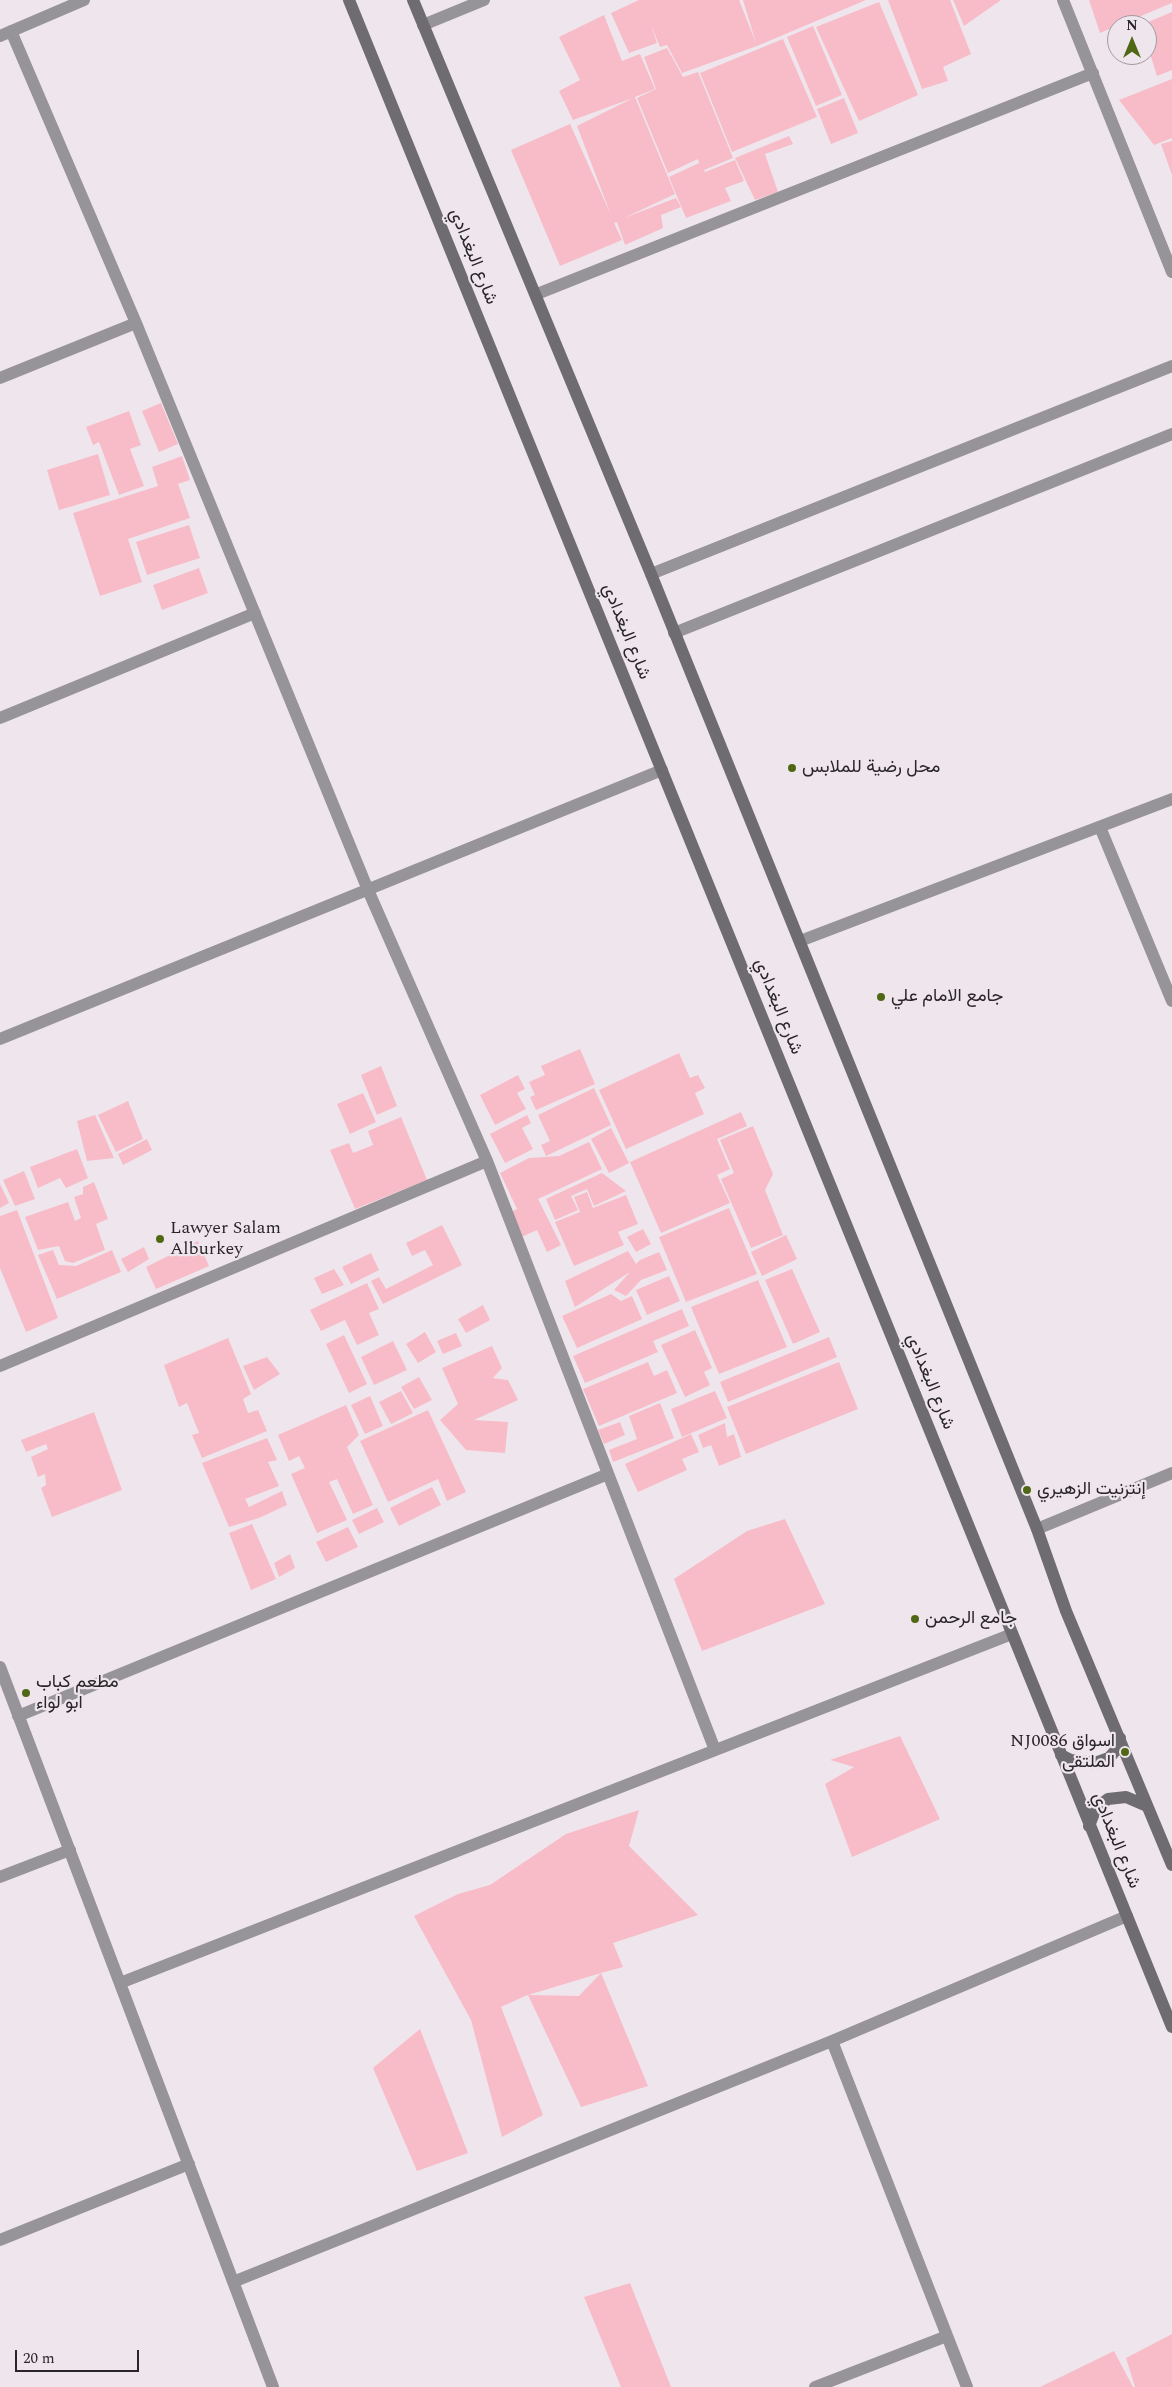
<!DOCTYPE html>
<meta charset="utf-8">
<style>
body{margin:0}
#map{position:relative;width:1172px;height:2387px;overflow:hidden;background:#efe6ed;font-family:Spectral,serif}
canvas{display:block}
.north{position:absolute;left:1107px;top:15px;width:50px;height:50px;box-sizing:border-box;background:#efe6ed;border:1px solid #a0999e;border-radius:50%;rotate:0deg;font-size:14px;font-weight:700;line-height:20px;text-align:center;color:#292628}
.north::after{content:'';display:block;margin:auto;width:18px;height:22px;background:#506716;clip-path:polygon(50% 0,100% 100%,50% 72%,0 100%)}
.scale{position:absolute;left:15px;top:2350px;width:124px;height:22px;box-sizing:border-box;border:2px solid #292628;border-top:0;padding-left:6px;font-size:15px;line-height:18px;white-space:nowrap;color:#292628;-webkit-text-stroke:4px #efe6ed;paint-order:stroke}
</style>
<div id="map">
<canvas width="1172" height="2387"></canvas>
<div class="north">N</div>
<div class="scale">20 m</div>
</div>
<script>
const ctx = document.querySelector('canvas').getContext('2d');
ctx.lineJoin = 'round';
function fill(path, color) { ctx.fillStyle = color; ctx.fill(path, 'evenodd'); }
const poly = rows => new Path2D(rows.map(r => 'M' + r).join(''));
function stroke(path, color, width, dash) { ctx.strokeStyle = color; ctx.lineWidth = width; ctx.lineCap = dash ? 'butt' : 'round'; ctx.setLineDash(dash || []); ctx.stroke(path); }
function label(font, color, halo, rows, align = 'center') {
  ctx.font = font + ' Spectral,Vazirmatn,serif'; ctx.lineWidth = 4.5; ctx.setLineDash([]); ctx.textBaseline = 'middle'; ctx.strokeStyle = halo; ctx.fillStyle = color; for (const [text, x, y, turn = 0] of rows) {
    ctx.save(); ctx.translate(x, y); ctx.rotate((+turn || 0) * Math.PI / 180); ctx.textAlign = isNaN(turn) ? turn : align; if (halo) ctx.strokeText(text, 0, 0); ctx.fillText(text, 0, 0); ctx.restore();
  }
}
const building = poly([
 [639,0,739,0,756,43,743,0,866,0,757,46,682,73,667,45,660,47,651,25,657,43,629,53,611,13],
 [888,0,950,0,971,54,943,67,948,81,922,89],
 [953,0,1001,0,964,26],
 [1089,0,1172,0,1172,3,1100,33],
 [879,2,918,95,859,121,816,27],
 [1172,12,1172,70,1157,76,1147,44,1147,25,1141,25],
 [604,15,622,61,640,54,655,89,635,97,675,194,624,218,676,198,681,207,661,215,663,228,625,245,617,222,614,223,622,240,560,266,511,150,570,124,611,215,577,126,633,98,573,120,559,91,580,80,559,37],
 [813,26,842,95,816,106,787,37],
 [783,39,817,117,732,152,700,73],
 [667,48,683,77,698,72,733,158,704,170,705,172,735,160,744,181,725,188,731,201,686,218,669,177,699,163,698,159,668,173,637,98,656,89,644,57],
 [1172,79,1172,138,1154,145,1119,100],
 [844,98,858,133,831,144,817,109],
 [789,136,793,144,765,154,778,192,755,200,735,158],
 [1172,141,1172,175,1161,144],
 [161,403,178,444,159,452,142,411],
 [129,411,141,445,130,449,144,486,119,495,99,442,93,445,86,427],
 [98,454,110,495,59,510,47,470],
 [182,456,190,480,178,484,190,518,128,539,142,582,100,596,73,513,158,486,152,467],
 [189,525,200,558,147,575,136,542],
 [199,568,208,593,162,610,153,585],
 [580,1049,595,1084,536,1110,530,1097,535,1095,529,1082,545,1075,541,1066],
 [679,1053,690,1078,698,1075,705,1088,695,1093,704,1114,626,1149,599,1090],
 [381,1066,397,1106,377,1115,361,1075],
 [518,1075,525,1089,517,1093,526,1109,495,1125,480,1095],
 [594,1088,611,1125,546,1156,541,1145,550,1141,538,1115],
 [363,1093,376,1122,350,1134,337,1104],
 [128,1101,143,1139,116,1152,98,1115],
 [741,1112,747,1126,717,1139,730,1169,717,1175,730,1203,661,1233,630,1162],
 [95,1115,114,1158,87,1161,77,1121],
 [527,1115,531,1123,522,1128,533,1149,505,1163,490,1134],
 [401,1117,427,1180,355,1209,330,1150,349,1143,353,1153,373,1145,368,1131],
 [753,1126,773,1174,765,1190,783,1235,751,1248,721,1179,734,1173,720,1140],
 [611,1128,629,1163,609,1173,591,1139],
 [147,1139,152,1150,123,1165,118,1154],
 [589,1142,602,1169,538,1199,561,1245,547,1252,537,1230,515,1240,503,1216,517,1209,500,1173,529,1158,559,1156],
 [77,1149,88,1178,66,1188,60,1178,38,1188,30,1167],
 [24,1171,35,1199,15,1206,3,1180],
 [602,1173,626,1191,594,1206,587,1189,571,1196,578,1210,555,1220,546,1199],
 [94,1182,108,1219,96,1224,105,1250,73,1263,65,1261,59,1246,38,1250,25,1217,68,1202,75,1221,81,1218,74,1197,83,1194,83,1187],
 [0,1184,9,1203,0,1208],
 [587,1192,593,1208,626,1195,638,1224,618,1232,624,1245,574,1266,555,1222,580,1212,574,1197],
 [729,1208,757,1274,686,1302,659,1237],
 [17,1210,58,1318,26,1332,0,1268,0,1216],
 [442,1225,462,1265,383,1304,371,1281,379,1277,386,1289,433,1265,425,1250,412,1256,406,1243],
 [643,1229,651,1244,636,1252,627,1237],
 [786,1235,797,1259,762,1276,751,1252],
 [198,1241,209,1266,156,1289,146,1267],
 [144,1247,149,1259,128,1272,121,1259],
 [53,1250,59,1265,76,1266,112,1250,121,1272,57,1299,38,1255],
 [628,1251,636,1264,640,1260,659,1252,667,1270,641,1280,626,1296,614,1290,630,1272,575,1307,565,1281],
 [371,1253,379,1270,351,1284,342,1267],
 [334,1269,344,1285,322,1294,314,1278],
 [792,1269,820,1332,793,1344,765,1280],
 [669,1276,680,1301,647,1315,636,1290],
 [758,1280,787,1347,719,1374,691,1307],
 [367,1283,379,1309,369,1313,379,1335,357,1345,345,1320,321,1331,310,1310],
 [611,1294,621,1301,632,1296,642,1319,577,1348,562,1316],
 [483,1305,490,1320,466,1333,458,1319],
 [682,1309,689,1326,653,1341,658,1352,585,1383,573,1356],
 [695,1330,712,1368,704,1372,710,1385,685,1397,661,1345],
 [425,1332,436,1352,418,1363,406,1344],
 [456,1333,462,1346,443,1354,437,1341],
 [344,1335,367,1384,349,1393,326,1344],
 [829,1337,837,1357,728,1402,720,1382],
 [228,1338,251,1394,243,1399,248,1413,258,1410,267,1431,202,1458,192,1435,199,1433,187,1403,179,1407,164,1365],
 [393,1341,407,1370,374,1385,361,1357],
 [492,1346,502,1368,493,1378,508,1380,518,1400,474,1420,508,1422,505,1453,466,1450,440,1420,458,1404,442,1368],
 [267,1357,280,1374,254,1390,243,1366],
 [648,1362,654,1376,667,1370,677,1393,599,1426,583,1389],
 [839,1362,858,1409,746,1454,727,1407],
 [419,1377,432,1400,414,1409,401,1387],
 [401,1391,413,1413,391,1424,379,1402],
 [715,1391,727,1418,682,1437,671,1409],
 [370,1396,383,1426,365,1434,351,1405],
 [660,1403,674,1438,613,1462,609,1450,637,1439,629,1416],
 [346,1405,359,1435,347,1447,373,1505,353,1514,337,1479,329,1482,347,1520,317,1533,291,1474,305,1468,299,1456,289,1461,278,1435],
 [428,1410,466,1492,447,1501,438,1479,388,1502,360,1441],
 [94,1412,122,1490,52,1517,41,1488,46,1485,45,1474,38,1477,31,1457,48,1449,46,1444,26,1452,21,1440],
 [620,1422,625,1435,604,1444,598,1430],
 [725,1423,727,1437,734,1434,741,1457,719,1466,711,1445,703,1448,698,1435],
 [691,1434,699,1452,682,1459,687,1470,638,1492,625,1464],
 [267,1438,277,1460,268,1462,279,1486,245,1499,249,1507,282,1491,287,1505,259,1518,229,1527,202,1463],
 [432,1487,441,1505,399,1526,390,1508],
 [377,1508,384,1522,359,1534,352,1520],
 [785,1519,825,1604,702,1651,674,1579,747,1531],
 [252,1524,276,1579,251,1590,229,1533],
 [348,1527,358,1547,326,1562,316,1542],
 [290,1554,295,1568,279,1577,274,1563],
 [900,1736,940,1819,852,1857,825,1784,854,1767,830,1760],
 [639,1810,629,1846,698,1915,613,1943,623,1967,601,1973,648,2086,581,2107,528,1995,525,1996,501,2007,543,2115,502,2137,471,2020,414,1916,458,1894,490,1885,566,1834],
 [601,1973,579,1996,528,1995],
 [420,2029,468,2153,417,2171,373,2068],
 [630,2283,671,2387,621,2387,584,2297],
 [1172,2334,1172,2387,1135,2387,1126,2358],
 [1114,2351,1133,2387,1040,2387]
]);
const street = poly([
 [1063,0,1172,272],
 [423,25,484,0],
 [11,31,136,323,368,890,487,1161,715,1750],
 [0,36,84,0],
 [537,294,1093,73],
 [0,378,136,323],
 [651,574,1172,366],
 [674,633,1172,434],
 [0,718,255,613],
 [1100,827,1172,1001],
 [800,941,1172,799],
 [0,1039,662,770],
 [0,1366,487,1161],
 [1037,1529,1172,1473],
 [0,1667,273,2387],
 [18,1716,608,1474],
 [0,1877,70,1850],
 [120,1983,1012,1634],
 [832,2041,967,2387],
 [0,2240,189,2164],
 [233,2282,832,2041,1127,1916],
 [815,2387,947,2336]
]);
const secondary = poly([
 [349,0,1172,2027],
 [413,0,651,574,1037,1529,1066,1611,1172,1865],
 [1061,1755,1071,1760,1095,1763,1109,1758,1116,1750,1120,1738],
 [1089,1826,1096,1808,1108,1799,1126,1797,1147,1806]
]);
const markers = [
 [792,768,5,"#506716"],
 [881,997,5,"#506716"],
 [160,1239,5,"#506716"],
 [1027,1490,5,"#506716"],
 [915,1619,5,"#506716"],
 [26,1693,5,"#506716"],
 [1125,1752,5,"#506716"]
];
const streetNames = [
 ["شارع البغدادي",472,257,68],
 ["شارع البغدادي",625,632,68],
 ["شارع البغدادي",777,1007,68],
 ["شارع البغدادي",929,1382,68],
 ["شارع البغدادي",1115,1841,68]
];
const poiNames = [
 ["محل رضية للملابس",802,768],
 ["جامع الامام علي",891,997],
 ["Lawyer Salam",170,1229],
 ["Alburkey",170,1250],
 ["إنترنيت الزهيري",1037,1490],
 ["جامع الرحمن",925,1619],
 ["مطعم كباب",36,1683],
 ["ابو لواء",36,1704],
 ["NJ0086 اسواق",1115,1742,"right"],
 ["الملتقى",1115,1763,"right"]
];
fill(building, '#f7bcc8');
stroke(street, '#969498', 12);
stroke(secondary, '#6e6c71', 12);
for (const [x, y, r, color] of markers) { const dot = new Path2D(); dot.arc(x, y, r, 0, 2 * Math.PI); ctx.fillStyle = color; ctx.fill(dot); stroke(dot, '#efe6ed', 2); }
label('18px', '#292628', '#efe6ed', streetNames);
label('18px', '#292628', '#efe6ed', poiNames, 'left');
</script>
